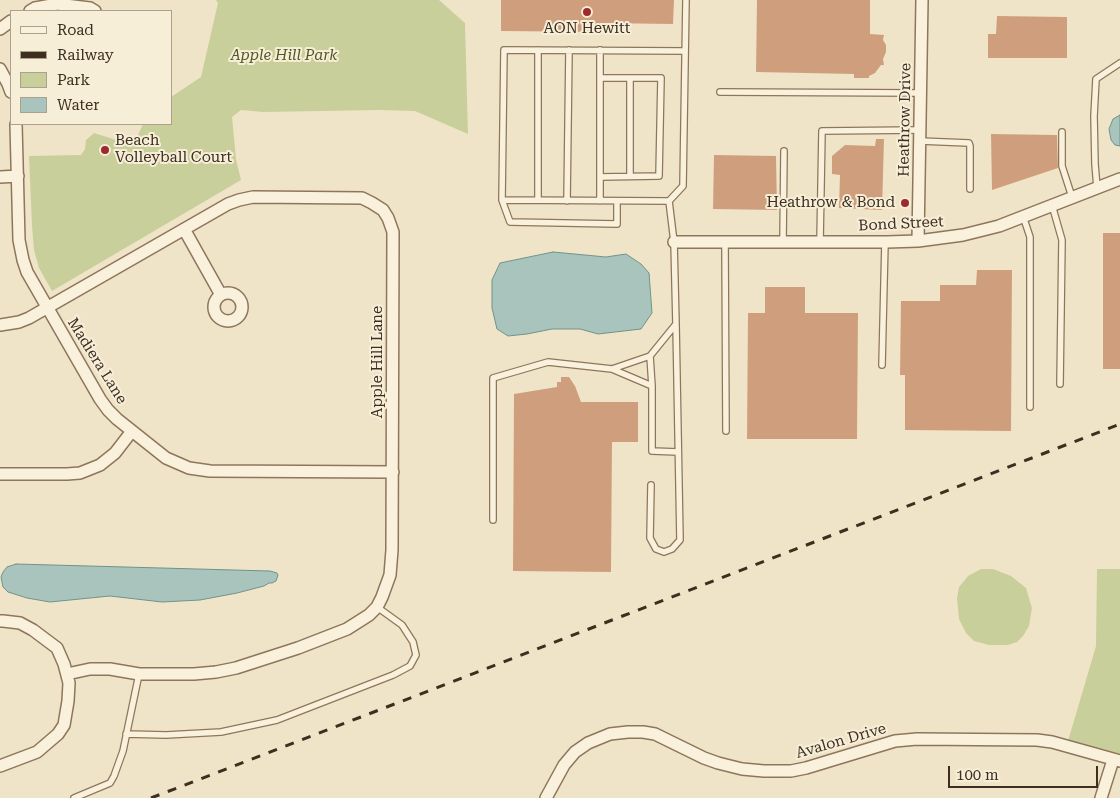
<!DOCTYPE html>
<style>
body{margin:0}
#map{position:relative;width:1120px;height:798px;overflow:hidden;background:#f0e4c8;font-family:"Roboto Serif",serif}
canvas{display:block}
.legend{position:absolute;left:10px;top:10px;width:162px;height:115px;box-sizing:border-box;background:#f7eed8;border:1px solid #ada18e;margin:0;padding:6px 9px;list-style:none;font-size:15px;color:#3d2e20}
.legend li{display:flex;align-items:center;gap:10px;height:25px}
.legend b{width:25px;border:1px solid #ada18e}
.scale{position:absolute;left:948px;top:766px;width:150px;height:22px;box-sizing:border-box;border:2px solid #3d2e20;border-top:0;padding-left:6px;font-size:15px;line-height:18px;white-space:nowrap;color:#3d2e20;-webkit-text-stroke:4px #f7eed8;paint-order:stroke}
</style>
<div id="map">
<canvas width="1120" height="798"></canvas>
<ul class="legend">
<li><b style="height:6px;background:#faf1dc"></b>Road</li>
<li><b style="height:6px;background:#3d2e20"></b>Railway</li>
<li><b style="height:14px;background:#c9cf9b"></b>Park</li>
<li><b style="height:14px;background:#a9c4bc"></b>Water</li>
</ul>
<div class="scale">100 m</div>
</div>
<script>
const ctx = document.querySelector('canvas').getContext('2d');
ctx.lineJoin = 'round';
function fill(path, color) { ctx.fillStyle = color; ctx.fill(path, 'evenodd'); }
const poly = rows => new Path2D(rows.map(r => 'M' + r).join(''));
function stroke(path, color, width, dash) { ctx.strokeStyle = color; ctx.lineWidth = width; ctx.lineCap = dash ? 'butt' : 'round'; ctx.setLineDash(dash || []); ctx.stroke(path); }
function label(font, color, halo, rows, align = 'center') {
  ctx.font = font + ' "Roboto Serif",serif'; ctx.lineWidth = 4; ctx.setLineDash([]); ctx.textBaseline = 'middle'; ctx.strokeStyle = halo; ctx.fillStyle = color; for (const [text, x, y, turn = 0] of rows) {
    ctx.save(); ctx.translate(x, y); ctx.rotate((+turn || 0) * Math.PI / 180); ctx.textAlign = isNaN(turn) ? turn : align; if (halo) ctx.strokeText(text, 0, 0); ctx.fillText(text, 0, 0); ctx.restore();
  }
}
const green = poly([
 [216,0,439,0,465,23,468,134,415,111,379,110,263,112,241,110,232,117,236,159,241,180,52,291,39,268,34,250,32,226,29,156,81,155,85,149,86,140,94,133,110,138,133,146,143,124,171,124,171,97,201,77,218,3],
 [981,569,993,569,1011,576,1026,588,1032,608,1029,626,1023,636,1017,642,1008,645,989,645,974,641,966,633,959,619,957,598,959,587,968,576],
 [1097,569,1120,569,1120,756,1068,741,1096,646]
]);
const water = poly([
 [1120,115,1120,146,1115,145,1111,140,1109,129,1113,119,1120,115],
 [553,252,606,257,626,254,641,264,649,273,652,313,641,329,598,334,580,329,552,329,527,334,508,336,497,329,492,308,492,280,500,263,553,252],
 [16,564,270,571,277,573,278,575,276,581,272,583,269,583,264,586,237,593,200,600,162,602,110,596,50,602,27,598,8,592,3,587,1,577,3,572,7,567,16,564]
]);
const building = poly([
 [501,0,674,0,673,24,600,23,600,32,501,31],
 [757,0,870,0,870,34,884,35,883,40,886,45,886,52,883,59,884,65,881,65,875,73,869,76,869,78,854,78,854,74,756,72],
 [997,16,1067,17,1067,58,988,58,988,34,996,34],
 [991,134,1057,135,1058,168,992,190],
 [876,139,884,139,882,210,839,208,840,175,832,174,832,156,845,145,875,146],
 [714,155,776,156,777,210,713,209],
 [1103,233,1120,233,1120,369,1103,369],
 [977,270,1012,270,1011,431,905,430,905,375,900,375,901,301,940,301,940,285,976,285],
 [765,287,805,287,805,313,858,313,857,439,747,439,748,313,765,313],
 [561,377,569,377,575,386,581,402,638,402,638,442,612,442,611,572,513,571,514,394,557,387,557,382,561,382]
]);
const lane = poly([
 [538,50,538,200],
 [600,50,600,201],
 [600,78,661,78,659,176,600,177],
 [630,78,630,176],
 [720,92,920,93],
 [1062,132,1062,166,1072,197],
 [920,141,969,143,970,146,970,189],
 [1097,188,1095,164,1094,116,1096,79,1120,63],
 [502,200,669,201,683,186,686,0],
 [567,201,569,50],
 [617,201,617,224,510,222,502,200,504,50,684,51],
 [1052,205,1062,240,1060,384],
 [1023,216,1030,237,1030,407],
 [725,242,726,431],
 [783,242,784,151],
 [820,242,822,131,920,130],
 [650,356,652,386],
 [882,365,885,242],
 [612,369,652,386,652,451,678,452],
 [651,485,650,538,656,549,664,552,672,549,680,540,676,324],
 [493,520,493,378,548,362,612,369,650,356,676,324,674,242,669,201],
 [126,734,166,735,221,732,277,720,393,675,410,666,416,655,413,642,402,625,377,607],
 [74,798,110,783,114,776,123,751,139,674]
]);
const street = poly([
 [30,11,35,8,57,4,90,8,95,11],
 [0,29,11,21],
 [0,69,8,84,11,92],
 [16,124,19,240,23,260,27,272,100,399,108,410,117,419,166,458,189,468,210,471,393,472],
 [0,177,18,176],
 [184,229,221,295],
 [918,241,922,0],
 [674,242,887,242,918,241,963,235,999,226,1120,179],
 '214 307a14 14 0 1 1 28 0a14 14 0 1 1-28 0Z',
 [0,325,19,322,29,318,228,204,239,200,253,197,362,198,372,203,383,210,388,218,393,232,392,550,390,575,382,597,377,607,369,615,347,629,298,648,236,668,216,672,194,674,139,674,110,669,90,669,67,674],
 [0,474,67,474,80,473,100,465,115,453,132,431],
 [0,621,3,621,20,623,33,630,57,648,64,664,69,683,68,701,64,725,58,734,37,752,0,766],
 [546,798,564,765,575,752,588,743,610,734,628,732,643,732,655,734,704,758,718,763,742,769,764,771,791,771,806,768,895,741,917,739,1037,740,1052,742,1120,761],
 [1101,798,1113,760]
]);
const rail = poly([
 [151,798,1120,424]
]);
const markers = [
 [587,12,5,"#9e2a2b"],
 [105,150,5,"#9e2a2b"],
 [905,203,5,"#9e2a2b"]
];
const poiNames = [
 ["AON Hewitt",587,29],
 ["Beach",115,141,"left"],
 ["Volleyball Court",115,158,"left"],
 ["Heathrow & Bond",895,203,"right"]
];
const parkNames = [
 ["Apple Hill Park",284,56]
];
const streetNames = [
 ["Heathrow Drive",905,120,-89],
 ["Bond Street",901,224,-3],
 ["Madiera Lane",97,361,58],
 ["Apple Hill Lane",378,362,-90],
 ["Avalon Drive",841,741,-16]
];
fill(green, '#c9cf9b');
fill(water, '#a9c4bc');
stroke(water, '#6f938a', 1);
fill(building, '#cf9f7d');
stroke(lane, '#8d765c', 8);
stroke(street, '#8d765c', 14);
stroke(lane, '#faf1dc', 5.5);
stroke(street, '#faf1dc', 11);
stroke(rail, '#3d2e20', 3, [9, 9]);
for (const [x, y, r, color] of markers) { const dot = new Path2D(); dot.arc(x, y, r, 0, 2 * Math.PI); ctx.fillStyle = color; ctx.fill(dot); stroke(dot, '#f7eed8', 2); }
label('15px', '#3d2e20', '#f7eed8', poiNames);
label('italic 15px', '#4d5a26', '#f7eed8', parkNames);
label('15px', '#3d2e20', '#f7eed8', streetNames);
</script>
